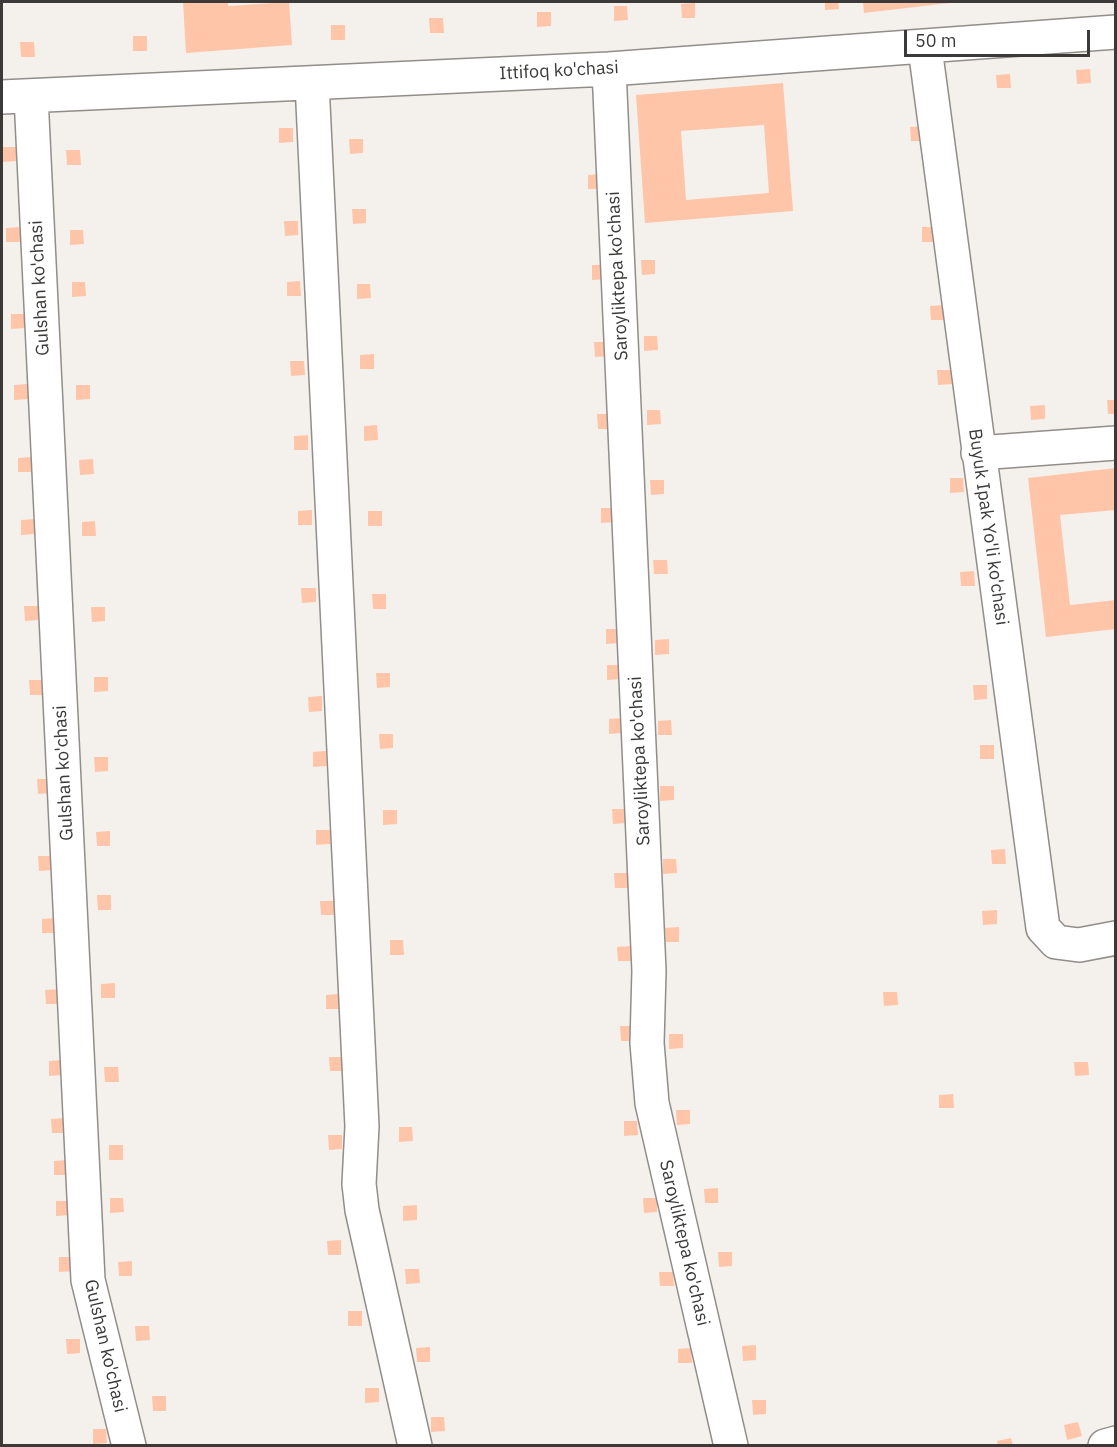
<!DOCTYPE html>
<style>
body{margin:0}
#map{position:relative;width:1117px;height:1447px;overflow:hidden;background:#f4f0ec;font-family:"IBM Plex Sans",sans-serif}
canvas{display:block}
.frame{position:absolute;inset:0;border:3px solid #3b3a38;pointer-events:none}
.scale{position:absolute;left:904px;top:30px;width:186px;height:27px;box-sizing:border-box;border:3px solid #3b3a38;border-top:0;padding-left:8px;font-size:18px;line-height:21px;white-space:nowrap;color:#3b3a38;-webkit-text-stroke:4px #fff;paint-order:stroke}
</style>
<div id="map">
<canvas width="1117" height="1447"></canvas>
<div class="frame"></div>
<div class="scale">50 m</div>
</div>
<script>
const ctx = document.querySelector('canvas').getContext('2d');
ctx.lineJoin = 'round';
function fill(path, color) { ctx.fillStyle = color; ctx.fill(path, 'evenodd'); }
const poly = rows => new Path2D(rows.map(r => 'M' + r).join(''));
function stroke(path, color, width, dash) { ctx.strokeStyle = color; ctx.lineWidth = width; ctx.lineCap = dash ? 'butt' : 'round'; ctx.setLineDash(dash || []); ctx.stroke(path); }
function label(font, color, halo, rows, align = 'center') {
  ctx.font = font + ' "IBM Plex Sans",sans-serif'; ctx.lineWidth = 4.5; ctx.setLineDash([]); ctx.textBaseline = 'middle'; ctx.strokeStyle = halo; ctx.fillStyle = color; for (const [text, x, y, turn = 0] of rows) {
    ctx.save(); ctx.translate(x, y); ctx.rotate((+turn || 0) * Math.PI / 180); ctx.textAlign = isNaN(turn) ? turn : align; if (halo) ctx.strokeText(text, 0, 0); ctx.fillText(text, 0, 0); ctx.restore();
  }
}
const building = poly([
 [183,2,228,2,228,6,289,2,292,45,186,53],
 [825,2,838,2,839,9,825,10],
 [863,2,949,2,949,3,864,13],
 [695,3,695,18,682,18,681,4],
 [614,6,627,6,628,20,614,21],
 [537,12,551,12,551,26,537,27],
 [429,18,443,18,444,33,430,33],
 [331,25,345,25,345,40,331,40],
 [133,36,147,36,147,51,133,51],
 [20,42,34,42,35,57,21,57],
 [1090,69,1091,83,1077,84,1076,70],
 [1010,74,1011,88,997,88,996,75],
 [783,83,793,211,645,223,636,95],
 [764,125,769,193,686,200,681,131],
 [924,126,924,141,911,141,910,127],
 [279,128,293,128,293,142,279,143],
 [349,139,363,139,363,153,350,154],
 [2,147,16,147,16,161,2,162],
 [66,150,80,150,81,165,67,165],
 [602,174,602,189,588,189,588,175],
 [352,209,366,209,366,223,353,224],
 [284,221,298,221,298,235,285,236],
 [20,227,20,242,6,242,6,228],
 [922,227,935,227,936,242,922,242],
 [70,230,83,230,84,244,70,245],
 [641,260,655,260,655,274,642,275],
 [592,265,605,265,606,279,592,280],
 [300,281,301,296,287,296,287,282],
 [72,282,85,282,86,296,72,297],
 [357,284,370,284,371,298,357,299],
 [944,305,944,320,931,320,930,306],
 [11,314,24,314,25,328,11,329],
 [644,336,657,336,658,350,644,351],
 [594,342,608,342,608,356,595,357],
 [374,354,374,369,360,369,360,355],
 [290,361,304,361,305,375,291,376],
 [937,370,951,370,952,384,938,385],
 [28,384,28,399,14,400,14,385],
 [76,385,90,385,90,399,76,400],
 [1107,400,1116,400,1116,414,1108,414],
 [1045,405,1045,419,1031,420,1030,406],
 [647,410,660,410,661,424,647,425],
 [597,414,611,414,611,429,598,429],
 [377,425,378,440,364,441,364,426],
 [308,435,308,450,294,450,294,436],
 [31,457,32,472,18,472,18,458],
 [93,459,94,474,80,475,79,460],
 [1116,468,1116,510,1060,515,1070,605,1116,600,1116,629,1046,637,1028,478],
 [950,478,963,478,964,492,950,493],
 [650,480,664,480,664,494,651,495],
 [601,508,614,508,615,522,601,523],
 [312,510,312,525,298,525,298,511],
 [368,511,382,511,382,526,368,526],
 [35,519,35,534,21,535,21,520],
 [95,521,96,536,82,536,82,522],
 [653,560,667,560,668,574,654,574],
 [974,571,975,586,961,586,960,572],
 [301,588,316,588,316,602,302,603],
 [372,594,386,594,386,609,373,609],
 [24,606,38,606,38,620,25,621],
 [91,607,105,607,105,621,92,622],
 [606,629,619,629,620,643,606,644],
 [669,639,669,654,655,655,655,640],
 [607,665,621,665,621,679,607,680],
 [376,673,390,673,390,687,377,688],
 [94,677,108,677,108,691,94,692],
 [29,680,43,680,44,695,30,695],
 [973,685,987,685,987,699,974,700],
 [322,696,322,711,309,712,308,697],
 [622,718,623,733,609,734,609,719],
 [671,720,672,735,658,735,658,721],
 [379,734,393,734,393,748,380,749],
 [980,745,994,745,994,759,980,759],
 [326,751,327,766,313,767,313,752],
 [94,757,108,757,108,771,95,772],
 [37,779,51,779,51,793,38,794],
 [660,786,674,786,674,800,660,801],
 [612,809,626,809,626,823,613,824],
 [383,810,397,810,397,824,383,825],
 [316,830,330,830,330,844,316,845],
 [110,831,110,846,97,846,96,832],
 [1005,849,1006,864,992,864,991,850],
 [38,856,52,856,53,870,39,871],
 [663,859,676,859,677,873,663,874],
 [614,873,628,873,629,888,615,888],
 [97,895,111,895,111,910,98,910],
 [320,901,334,901,335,915,321,915],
 [997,910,997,924,983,925,982,911],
 [56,918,56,933,42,933,42,919],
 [679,927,679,942,666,942,665,928],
 [390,940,403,940,404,955,390,955],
 [631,946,631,961,618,961,617,947],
 [115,983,115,998,101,998,101,984],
 [59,989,59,1004,46,1004,45,990],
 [883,992,897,992,898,1005,884,1006],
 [339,994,340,1009,326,1009,326,995],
 [620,1026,634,1026,635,1041,621,1041],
 [669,1034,683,1034,683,1048,669,1049],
 [329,1057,343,1057,344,1071,330,1071],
 [63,1060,63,1075,49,1076,49,1061],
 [1074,1062,1088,1062,1089,1075,1075,1076],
 [104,1067,118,1067,119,1082,105,1082],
 [953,1094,954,1108,939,1108,939,1095],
 [676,1110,690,1110,690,1124,677,1125],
 [65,1118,66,1133,52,1133,51,1119],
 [624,1121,637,1121,638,1135,624,1136],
 [399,1127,412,1127,413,1141,399,1142],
 [328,1135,342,1135,342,1149,329,1150],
 [109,1145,123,1145,123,1160,109,1160],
 [68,1160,68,1175,54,1175,54,1161],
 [718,1188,718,1203,705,1203,704,1189],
 [110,1198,123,1198,124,1212,110,1213],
 [643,1198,657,1198,657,1212,644,1213],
 [56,1201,70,1201,70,1215,56,1216],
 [417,1205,417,1220,403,1221,403,1206],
 [341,1240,341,1255,328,1255,327,1241],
 [718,1252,732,1252,732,1266,719,1267],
 [59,1257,73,1257,73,1271,59,1272],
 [132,1261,132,1276,119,1276,118,1262],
 [405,1269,419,1269,420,1283,406,1284],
 [659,1272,673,1272,674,1286,660,1286],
 [348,1311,362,1311,362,1326,348,1326],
 [135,1326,149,1326,150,1340,136,1341],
 [66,1339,80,1339,80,1353,67,1354],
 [756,1345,756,1360,743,1361,742,1346],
 [430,1347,430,1362,417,1362,416,1348],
 [691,1348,692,1363,678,1363,678,1349],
 [365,1388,379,1388,379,1402,365,1403],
 [152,1396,166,1396,166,1411,153,1411],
 [752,1400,766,1400,766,1414,753,1415],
 [431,1417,444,1417,445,1431,431,1432],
 [1078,1422,1082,1436,1067,1440,1064,1425],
 [93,1429,106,1429,107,1443,93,1444],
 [1011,1438,1013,1446,998,1446,997,1441]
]);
const minor = poly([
 [925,48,1043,928,1056,942,1079,945,1116,938],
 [609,69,649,971,647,1043,652,1103,731,1446],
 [312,83,362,1126,359,1184,362,1210,415,1446],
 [31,96,88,1280,129,1446],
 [2,97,609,69,1116,32],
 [978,453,1116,443],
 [1105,1446,1116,1443]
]);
const streetNames = [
 ["Ittifoq ko'chasi",559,71,-3],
 ["Saroyliktepa ko'chasi",618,276,-93],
 ["Gulshan ko'chasi",40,288,-93],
 ["Buyuk Ipak Yo'li ko'chasi",988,527,82],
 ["Saroyliktepa ko'chasi",640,761,-93],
 ["Gulshan ko'chasi",64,773,-93],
 ["Saroyliktepa ko'chasi",684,1243,77],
 ["Gulshan ko'chasi",105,1346,77]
];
fill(building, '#fec5a9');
stroke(minor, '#918e8a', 36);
stroke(minor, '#fff', 33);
label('18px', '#3b3a38', '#fff', streetNames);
</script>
